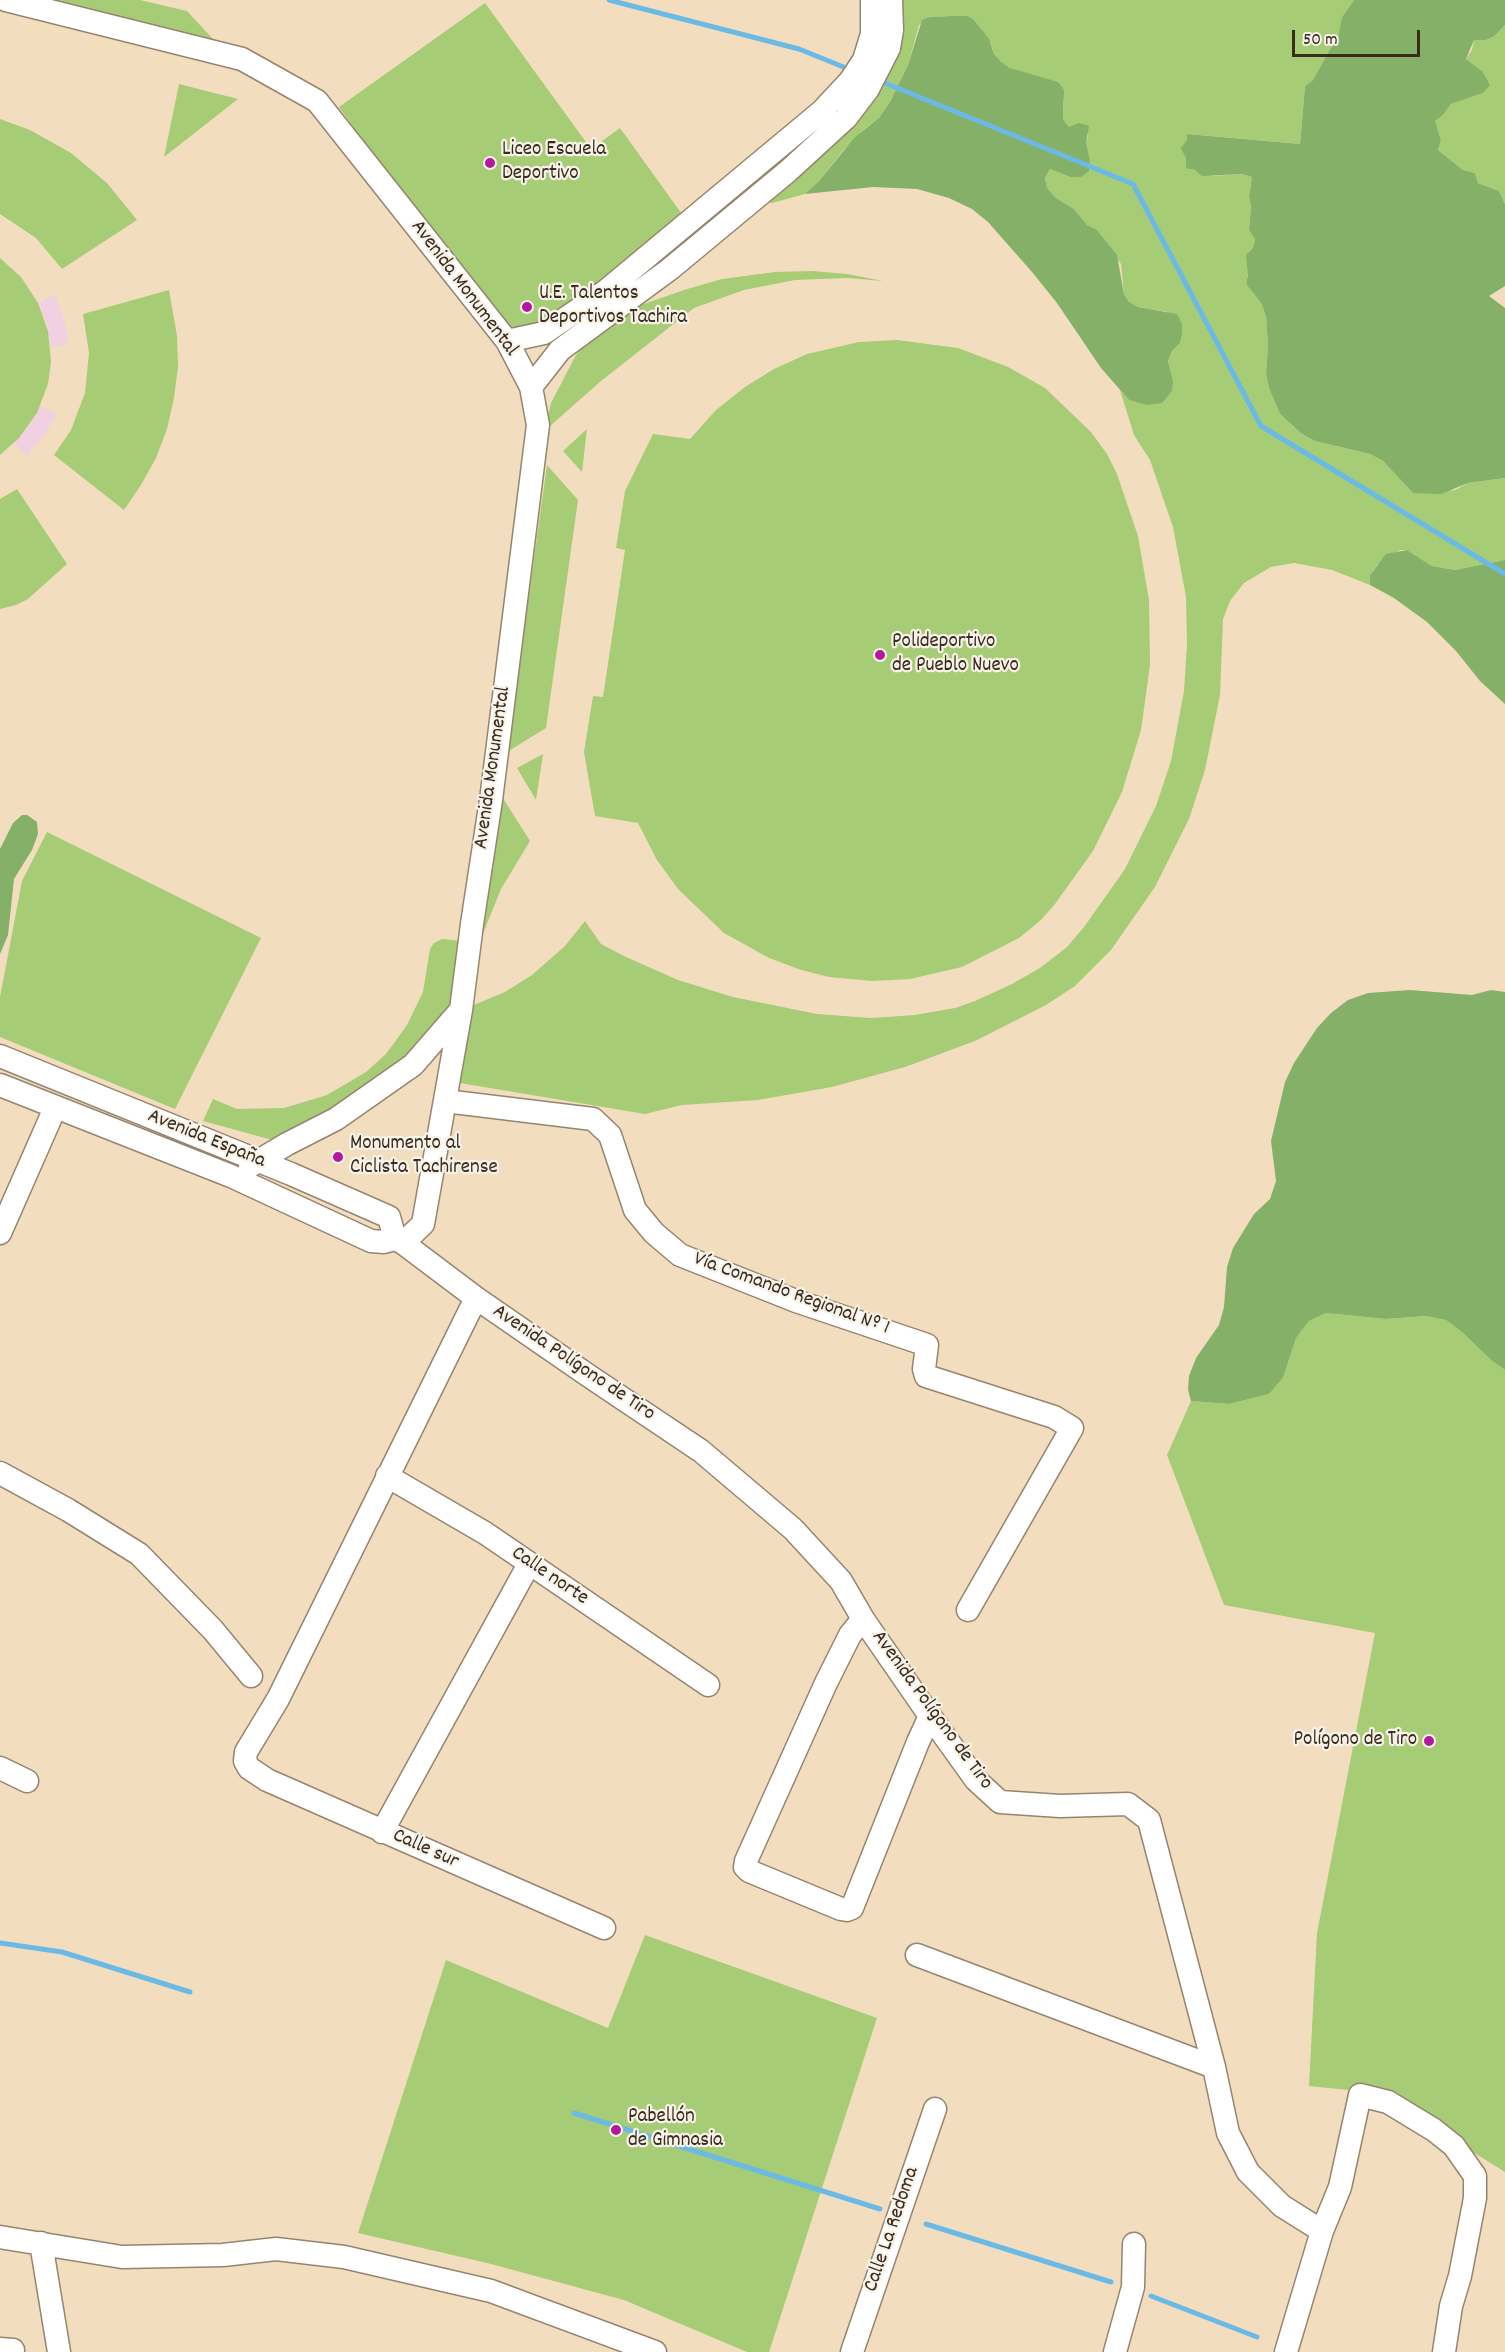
<!DOCTYPE html>
<meta charset="utf-8">
<style>
body{margin:0}
#map{position:relative;width:1505px;height:2352px;overflow:hidden;background:#f2debf;font-family:Dekko,sans-serif}
canvas{display:block}
.scale{position:absolute;left:1292px;top:30px;width:128px;height:27px;box-sizing:border-box;border:3px solid #3b2a1e;border-top:0;padding-left:8px;font-size:18px;line-height:21px;white-space:nowrap;color:#3b2a1e;-webkit-text-stroke:4px #f7f3e8;paint-order:stroke}
</style>
<div id="map">
<canvas width="1505" height="2352"></canvas>
<div class="scale">50 m</div>
</div>
<script>
const ctx = document.querySelector('canvas').getContext('2d');
ctx.lineJoin = 'round';
function fill(path, color) { ctx.fillStyle = color; ctx.fill(path, 'evenodd'); }
const poly = rows => new Path2D(rows.map(r => 'M' + r).join(''));
function stroke(path, color, width, dash) { ctx.strokeStyle = color; ctx.lineWidth = width; ctx.lineCap = dash ? 'butt' : 'round'; ctx.setLineDash(dash || []); ctx.stroke(path); }
function label(font, color, halo, rows, align = 'center') {
  ctx.font = font + ' Dekko,sans-serif'; ctx.lineWidth = 4.5; ctx.setLineDash([]); ctx.textBaseline = 'middle'; ctx.strokeStyle = halo; ctx.fillStyle = color; for (const [text, x, y, turn = 0] of rows) {
    ctx.save(); ctx.translate(x, y); ctx.rotate((+turn || 0) * Math.PI / 180); ctx.textAlign = isNaN(turn) ? turn : align; if (halo) ctx.strokeText(text, 0, 0); ctx.fillText(text, 0, 0); ctx.restore();
  }
}
const built = poly([
 [55,294,64,319,69,345,50,346,47,324,38,303],
 [40,406,57,413,44,436,27,456,14,443,29,426]
]);
const green = poly([
 [18,0,140,0,187,11,225,52],
 [891,0,1354,0,1342,17,1339,39,1329,51,1313,80,1305,86,1300,144,1188,134,1186,167,1212,176,1242,174,1252,177,1249,197,1251,207,1249,229,1255,239,1246,284,1261,303,1266,316,1268,346,1266,374,1269,388,1280,414,1302,434,1315,441,1370,454,1383,461,1413,493,1455,490,1468,483,1505,478,1505,560,1455,570,1432,566,1407,550,1400,550,1377,565,1370,575,1370,585,1332,570,1294,563,1271,567,1244,583,1230,601,1223,619,1220,695,1205,770,1189,819,1155,887,1111,950,1075,986,1046,1005,975,1041,905,1067,832,1087,758,1100,682,1105,645,1114,448,1081,461,1012,413,1065,287,1144,203,1121,213,1099,237,1109,284,1108,327,1095,366,1072,386,1054,407,1025,423,992,430,949,434,943,442,939,470,942,462,1010,505,992,532,975,565,946,585,921,601,944,626,957,678,980,733,997,817,1014,871,1018,915,1015,955,1008,975,1001,1012,984,1040,968,1067,947,1084,927,1125,869,1156,806,1171,761,1184,691,1187,644,1186,597,1173,527,1150,460,1134,435,1120,390,1129,400,1137,402,1173,381,1168,361,1172,351,1180,343,1168,312,1138,307,1129,302,1124,294,1121,264,1096,229,1087,225,1074,209,1056,198,1047,188,1045,178,1050,169,1070,177,1089,171,1090,160,1086,142,1088,135,1069,127,1063,119,1064,100,1058,82,1019,73,1001,63,994,54,991,44,973,19,951,16,930,17,919,25,908,65,890,102,879,118,862,131,842,152,819,181,805,194,772,203,755,199,820,143],
 [485,3,591,149,620,128,692,228,528,334,504,326,433,238,339,107],
 [1505,25,1505,204,1499,191,1478,183,1475,173,1463,170,1438,150,1441,141,1434,121,1443,115,1451,104,1483,93,1482,71,1466,59,1472,50,1474,40,1494,35],
 [179,84,238,99,164,157],
 [0,119,30,130,71,153,107,183,137,220,62,269,36,238,0,214],
 [0,258,21,277,38,303,48,331,51,362,48,384,37,413,19,438,0,455],
 [812,271,847,274,883,281,848,278,795,280,744,290,694,308,601,381,550,426,548,416,551,403,576,355,583,347,638,306,687,289,722,279,775,272],
 [169,290,177,336,178,367,174,398,167,429,156,458,141,485,124,510,54,455,71,430,85,393,89,353,83,314],
 [897,340,958,348,1008,367,1045,388,1091,432,1107,454,1117,474,1138,536,1149,600,1150,665,1141,730,1122,792,1093,851,1055,904,1041,920,1019,938,962,967,910,979,872,981,829,977,801,970,769,958,724,933,678,889,657,860,638,823,595,816,584,752,593,696,603,697,625,550,616,548,625,491,653,434,690,439,716,410,745,387,774,369,807,354,859,342],
 [587,429,582,472,563,451],
 [547,465,578,500,546,728,507,752],
 [17,489,67,564,28,599,16,605,0,609,0,499],
 [543,754,536,800,517,768],
 [499,792,530,841,501,889,480,941],
 [47,832,261,938,175,1109,0,1037,0,997,22,881],
 [1326,1313,1386,1319,1427,1316,1446,1320,1462,1332,1491,1360,1505,1370,1505,2172,1378,2093,1309,2086,1317,1933,1375,1633,1224,1605,1167,1455,1191,1401,1229,1404,1269,1394,1283,1378,1296,1338,1309,1321],
 [645,1935,877,2018,769,2352,747,2352,624,2300,491,2264,358,2233,446,1960,608,2028]
]);
const forest = poly([
 [1354,0,1505,0,1505,25,1494,36,1485,40,1474,40,1466,59,1482,71,1490,85,1483,93,1451,104,1443,115,1435,121,1441,141,1438,150,1463,170,1475,173,1478,183,1499,191,1505,204,1505,286,1489,296,1505,308,1505,478,1468,483,1441,494,1413,493,1383,461,1370,454,1315,441,1302,434,1280,414,1269,388,1266,374,1268,346,1266,316,1261,303,1246,284,1248,275,1246,255,1253,248,1255,239,1249,230,1251,207,1249,197,1252,177,1242,174,1202,176,1195,170,1186,168,1186,158,1181,148,1187,140,1187,134,1300,144,1305,86,1313,80,1329,51,1338,39,1342,17],
 [951,16,967,16,973,19,989,39,994,54,1001,62,1010,68,1058,82,1064,90,1063,119,1069,127,1079,123,1089,126,1086,142,1090,160,1089,171,1081,177,1070,177,1050,169,1045,178,1047,188,1056,198,1074,209,1087,225,1096,229,1117,255,1124,294,1129,302,1138,307,1177,314,1182,324,1182,333,1180,343,1172,351,1168,361,1173,381,1172,391,1162,403,1147,405,1129,400,1101,368,1057,303,1032,272,988,222,972,209,949,198,917,189,873,187,805,194,819,181,855,137,879,118,890,102,908,65,922,20,930,17],
 [1407,550,1432,566,1455,570,1505,560,1505,704,1480,681,1456,651,1427,622,1394,598,1370,585,1370,575,1386,554],
 [22,815,27,815,37,822,38,834,32,850,14,879,8,935,0,954,0,849,13,823],
 [1410,990,1472,995,1491,990,1505,992,1505,1370,1491,1360,1462,1332,1446,1320,1426,1316,1386,1319,1326,1313,1309,1321,1296,1338,1283,1378,1269,1394,1229,1404,1191,1401,1188,1390,1189,1376,1196,1358,1219,1325,1224,1307,1227,1267,1233,1248,1254,1214,1270,1199,1276,1181,1271,1141,1285,1082,1294,1063,1317,1028,1331,1013,1348,1000,1368,993]
]);
const stream = poly([
 [609,0,799,49,851,70],
 [880,81,1133,184,1261,426,1505,574],
 [0,1943,62,1952,190,1992],
 [574,2113,880,2209],
 [926,2224,1111,2282],
 [1151,2296,1257,2337]
]);
const minor = poly([
 [6,0,242,59,317,101,507,341,531,387,538,425,491,800,472,924,461,1010,423,1224,403,1243],
 [507,341,544,333,607,290,822,111,850,81,864,60,872,34,872,0],
 [531,387,560,350,670,269,787,172,846,118,868,89,889,48,892,30,891,0],
 [0,1056,291,1174,389,1217,395,1239],
 [0,1085,231,1176,371,1241,384,1242,395,1239,403,1243,476,1298,589,1376,701,1451,793,1529,841,1581,863,1619,930,1716,976,1780,1000,1802,1060,1806,1128,1804,1149,1820,1214,2067,1228,2133,1248,2172,1282,2206,1322,2231,1286,2352],
 [445,1101,593,1119,610,1135,635,1210,654,1233,680,1255,796,1301,927,1345,924,1369,926,1376,1054,1417,1072,1428,968,1610],
 [250,1166,287,1144,336,1119,413,1065,460,1011],
 [0,1233,55,1108],
 [476,1298,278,1699,246,1752,245,1761,249,1768,267,1780,604,1928],
 [0,1473,68,1510,139,1554,213,1630,251,1676],
 [387,1476,485,1533,708,1685],
 [863,1619,850,1635,826,1683,746,1861,745,1867,749,1871,841,1909,847,1910,852,1908,918,1742,930,1716],
 [0,1768,27,1781],
 [382,1832,529,1564],
 [917,1955,1214,2067],
 [1322,2231,1340,2187,1360,2095,1388,2102,1434,2130,1454,2146,1475,2176,1475,2198,1460,2276,1451,2306,1444,2352],
 [0,2237,122,2257,223,2255,276,2249,344,2257,491,2291,655,2352],
 [41,2243,59,2352],
 [0,2349,13,2350],
 [852,2352,935,2109],
 [1115,2352,1133,2287,1134,2244]
]);
const markers = [
 [490,163,6,"#b5179e"],
 [527,307,6,"#b5179e"],
 [880,655,6,"#b5179e"],
 [338,1157,6,"#b5179e"],
 [1429,1741,6,"#b5179e"],
 [616,2130,6,"#b5179e"]
];
const poiNames = [
 ["Liceo Escuela",502,151],
 ["Deportivo",502,175],
 ["U.E. Talentos",539,295],
 ["Deportivos Tachira",539,319],
 ["Polideportivo",892,643],
 ["de Pueblo Nuevo",892,667],
 ["Monumento al",350,1145],
 ["Ciclista Tachirense",350,1169],
 ["Polígono de Tiro",1417,1741,"right"],
 ["Pabellón",628,2118],
 ["de Gimnasia",628,2142]
];
const streetNames = [
 ["Avenida Monumental",463,289,53],
 ["Avenida Monumental",494,768,-82],
 ["Avenida España",206,1140,22],
 ["Vía Comando Regional Nº 1",791,1295,20],
 ["Avenida Polígono de Tiro",573,1364,34],
 ["Calle norte",549,1577,34],
 ["Avenida Polígono de Tiro",931,1711,54],
 ["Calle sur",425,1850,24],
 ["Calle La Redoma",893,2230,-71]
];
fill(built, '#f1d0e2');
fill(green, '#a6cc76');
fill(forest, '#84b067');
stroke(stream, '#6bbae5', 5);
stroke(minor, '#96846e', 25);
stroke(minor, '#fff', 22);
for (const [x, y, r, color] of markers) { const dot = new Path2D(); dot.arc(x, y, r, 0, 2 * Math.PI); ctx.fillStyle = color; ctx.fill(dot); stroke(dot, '#f7f3e8', 2); }
label('21px', '#3b2a1e', '#f7f3e8', poiNames, 'left');
label('21px', '#3b2a1e', '#f7f3e8', streetNames);
</script>
